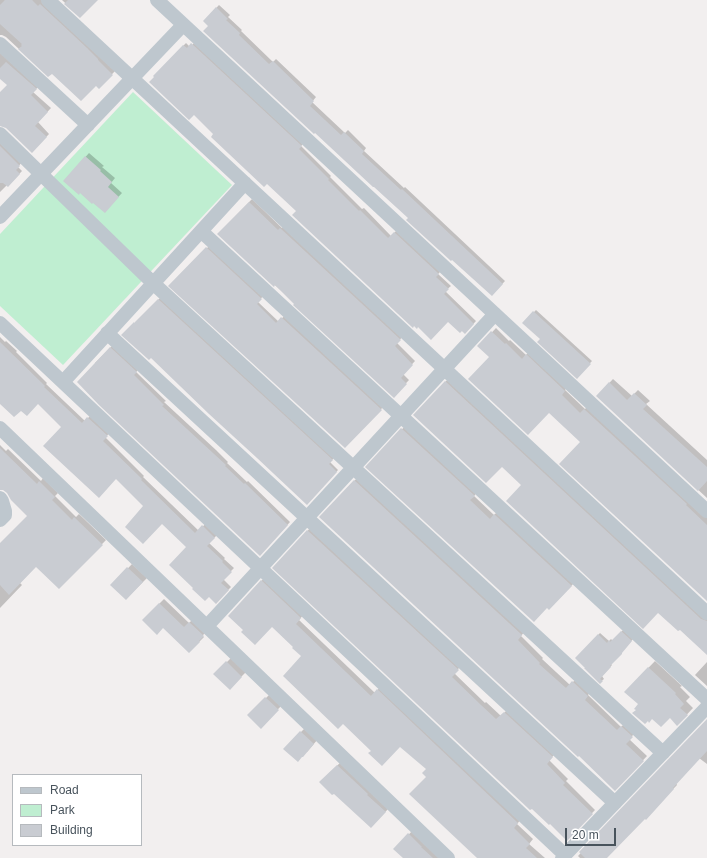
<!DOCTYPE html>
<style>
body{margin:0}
#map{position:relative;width:707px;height:858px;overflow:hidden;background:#f2efef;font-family:Helvetica,sans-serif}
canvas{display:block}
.legend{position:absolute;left:12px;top:774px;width:130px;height:72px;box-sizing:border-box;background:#fff;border:1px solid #b6babe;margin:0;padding:5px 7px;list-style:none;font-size:12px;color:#48535c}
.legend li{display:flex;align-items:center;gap:8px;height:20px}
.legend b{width:20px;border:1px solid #b6babe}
.scale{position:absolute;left:565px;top:828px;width:51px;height:18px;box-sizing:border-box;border:2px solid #48535c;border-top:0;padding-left:5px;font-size:12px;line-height:14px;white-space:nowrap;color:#48535c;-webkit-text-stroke:3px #fff;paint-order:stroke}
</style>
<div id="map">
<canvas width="707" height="858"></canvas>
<ul class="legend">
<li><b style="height:5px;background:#bec7ce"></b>Road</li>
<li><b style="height:11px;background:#bfeed1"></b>Park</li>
<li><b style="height:11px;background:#c9ccd2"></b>Building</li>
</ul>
<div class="scale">20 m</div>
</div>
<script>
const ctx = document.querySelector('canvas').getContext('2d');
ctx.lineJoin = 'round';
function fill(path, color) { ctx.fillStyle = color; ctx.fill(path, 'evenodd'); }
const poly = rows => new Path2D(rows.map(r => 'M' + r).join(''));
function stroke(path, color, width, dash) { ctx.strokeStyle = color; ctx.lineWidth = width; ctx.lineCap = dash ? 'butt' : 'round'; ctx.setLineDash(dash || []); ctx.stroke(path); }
const green = poly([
 [133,92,232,185,63,365,0,306,0,234]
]);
const shadow = poly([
 [0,0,43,0,115,71,99,88,96,85,52,72,48,76,6,37,2,35,0,35],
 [62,0,96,0,80,17],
 [219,5,230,15,228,17,242,30,241,31,273,62,276,59,316,97,312,102,345,133,348,130,366,148,364,151,404,188,405,187,505,281,492,295,409,218,204,21],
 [195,42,304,143,301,146,331,176,330,177,362,209,364,208,391,236,397,230,441,271,438,274,451,286,445,291,476,321,465,333,297,211,215,134,154,76,186,43,190,47],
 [0,50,39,86,33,92,51,108,38,122,49,134,32,152,6,127,0,125,0,94,8,85,0,78],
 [0,140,22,162,18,167,22,171,8,186,7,185,0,192],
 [89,153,104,166,102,167,115,178,111,183,122,193,108,208,80,192,64,181],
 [252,199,282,228,284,225,403,336,397,343,415,361,403,374,409,380,394,396,296,304,218,234],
 [209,246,263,296,258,302,279,322,284,316,383,407,345,447,185,271],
 [160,298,334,458,330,462,338,470,307,504,151,357,123,335],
 [536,310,592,361,577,377,541,339,523,323],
 [496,328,509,341,510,340,526,355,530,351,568,386,565,390,585,409,589,405,707,514,707,600,581,442,479,346],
 [0,337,5,342,6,341,17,351,16,352,47,383,46,384,85,421,91,415,110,433,105,437,144,476,143,477,199,531,206,523,218,534,209,543,225,558,224,559,234,568,223,579,231,587,216,602,187,547,38,403,21,409,0,402],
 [113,345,139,369,136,372,166,401,164,402,216,450,228,462,227,463,247,482,248,481,290,522,260,555,95,363],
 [449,378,707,616,707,654,502,466,414,415],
 [613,379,632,396,638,390,650,401,646,404,707,460,707,498,597,396],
 [406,425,478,491,474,496,494,515,499,510,576,581,549,609,367,467],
 [0,445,6,451,8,449,41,481,43,478,58,493,55,496,76,517,79,514,106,540,59,588,37,565,20,583,22,585,0,608,0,546,28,516,8,493,4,489,0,489],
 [358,477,525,631,521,636,543,658,542,659,570,685,577,678,591,691,588,695,621,727,625,723,636,732,629,739,647,756,615,790,579,754,320,517],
 [311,527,461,666,454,673,485,703,486,702,501,716,508,709,556,753,549,760,568,779,566,781,595,810,567,839,274,568],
 [132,564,147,578,126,599,112,585],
 [265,577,304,614,299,620,375,693,381,686,522,818,517,824,533,839,529,844,545,858,481,858,427,777,427,769,401,745,372,751,303,656,272,626,245,630,230,616],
 [164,599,189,623,194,618,207,631,202,636,204,637,189,652,163,627,143,620],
 [623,630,633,639,611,664,612,665,602,676,604,679,600,682,576,658,600,633,609,641,611,639,613,641],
 [231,658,246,672,230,688,215,674],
 [655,661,682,686,680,687,690,697,686,701,693,708,677,725,670,716,652,718,637,710,639,704,626,691],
 [707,662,707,686,695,675],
 [270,694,282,705,261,727,249,715],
 [707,720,707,764,699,758,676,783,677,785,649,814,605,858,580,858,578,856],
 [305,728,318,739,307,752,284,749],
 [342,761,389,808,371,827,334,792,320,782],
 [413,830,441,858,404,858,395,849]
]);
const building = poly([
 [5,0,32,0,38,6,40,4,87,48,98,59,98,60,113,75,99,89,96,86,81,101,52,74,48,77,18,49,22,46,21,45,22,44,0,24,0,5],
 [68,0,98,0,80,18,64,4],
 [216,7,228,19,226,20,240,33,239,35,269,64,273,61,314,101,310,106,341,135,344,132,364,151,362,154,401,190,402,189,503,284,492,296,452,260,451,261,406,220,408,218,374,187,373,187,315,133,314,134,203,31,208,26,203,21],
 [191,43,302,146,299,149,329,179,328,180,359,211,360,210,388,238,394,232,439,274,436,277,449,289,444,294,474,324,465,334,462,331,460,333,448,322,431,340,418,327,417,329,414,326,413,328,292,215,296,211,267,184,264,187,211,137,213,134,194,115,189,120,149,82,154,77,153,76,183,45,187,48],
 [6,62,37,89,31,95,48,112,35,126,47,137,32,153,6,128,0,126,0,92,7,85,0,79,0,68],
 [0,146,20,166,16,170,20,174,8,187,3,183,0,183],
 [85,156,101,170,100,171,112,182,108,187,119,197,105,213,93,203,92,204,80,193,79,195,63,181],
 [249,202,278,230,280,228,401,340,395,346,413,365,401,378,407,384,394,398,293,305,294,304,275,285,274,287,217,234],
 [206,247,262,299,257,304,276,323,281,317,382,410,345,448,168,286],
 [158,299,333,460,329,464,337,472,307,505,257,458,209,414,151,358,149,360,121,335,134,322,134,323],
 [533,311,591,364,577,379,537,342,540,339,522,323],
 [491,331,505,344,506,343,522,359,526,354,565,391,562,395,580,413,584,409,687,504,686,505,707,525,707,601,559,464,580,442,549,413,528,435,468,379,489,357,477,346],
 [0,342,45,386,44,387,82,423,87,417,108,436,103,441,142,479,141,480,195,533,202,525,215,538,207,546,223,561,222,562,232,572,221,583,229,590,216,604,209,597,205,601,192,589,193,588,169,565,186,547,162,524,143,544,125,527,143,506,116,479,99,498,43,446,61,427,38,404,27,416,21,411,14,417,0,404],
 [110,347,137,372,134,375,164,405,162,406,213,453,226,465,225,466,244,484,245,483,288,525,260,556,99,405,77,382],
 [445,381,701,619,707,621,707,655,680,630,678,631,658,613,643,629,506,501,521,485,502,467,486,483,413,415],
 [609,382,627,400,634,393,647,405,643,409,707,467,707,481,698,491,596,396],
 [401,428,475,496,470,500,490,519,494,514,572,586,549,610,547,608,534,622,365,467],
 [0,448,37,484,39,481,55,497,52,500,72,520,74,517,103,545,59,589,36,567,9,595,0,585,0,543,27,516,11,500,7,493,3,490,0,490],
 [354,480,522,635,518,640,540,663,539,664,566,688,572,681,588,696,585,700,617,730,621,726,633,737,626,744,644,761,615,791,579,756,578,757,319,517],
 [307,530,459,670,452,677,481,705,496,719,504,712,553,757,547,764,565,783,563,785,593,814,567,841,550,824,549,825,532,809,530,810,272,568],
 [127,567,143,582,126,600,110,585],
 [261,580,301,618,296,624,371,696,377,689,518,823,514,828,530,844,526,848,537,858,477,858,409,794,426,777,422,773,426,769,400,747,382,766,368,753,371,751,343,724,338,729,283,676,301,656,292,648,293,647,272,627,255,645,241,632,243,630,228,616],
 [159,603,184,627,189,622,204,636,199,641,200,642,189,653,163,628,157,635,142,620],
 [621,631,632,641,622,653,622,654,610,666,611,667,600,679,603,681,600,684,584,668,585,668,575,658,598,634,607,643,609,640,610,642],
 [226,661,242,677,230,690,213,674],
 [648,667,676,693,675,694,684,704,680,708,688,715,677,726,670,718,661,727,652,719,649,723,648,721,645,724,632,713,636,710,634,709,638,704,624,692],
 [265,697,279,710,261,729,247,715],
 [707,719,707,751,673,788,674,789,646,820,645,819,607,858,585,858,579,852],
 [300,731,314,744,303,757,302,757,298,762,283,749],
 [337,765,368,794,367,795,386,812,371,828,334,794,332,795,319,782],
 [408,833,422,847,421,847,433,858,403,858,393,849]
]);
const minor = poly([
 [48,0,707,613],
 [157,0,707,511],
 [0,44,88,125],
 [0,134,153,283,663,753],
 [0,217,183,25],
 [201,231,707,699],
 [0,323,565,855],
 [107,333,307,518,615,803],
 [63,382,245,183],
 [0,428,448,858],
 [0,498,2,501,5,511,5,515,0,520],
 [207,626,495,314],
 [562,858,707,707]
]);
fill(green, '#bfeed1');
fill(shadow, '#0003');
fill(building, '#c9ccd2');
stroke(minor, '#bec7ce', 14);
</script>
